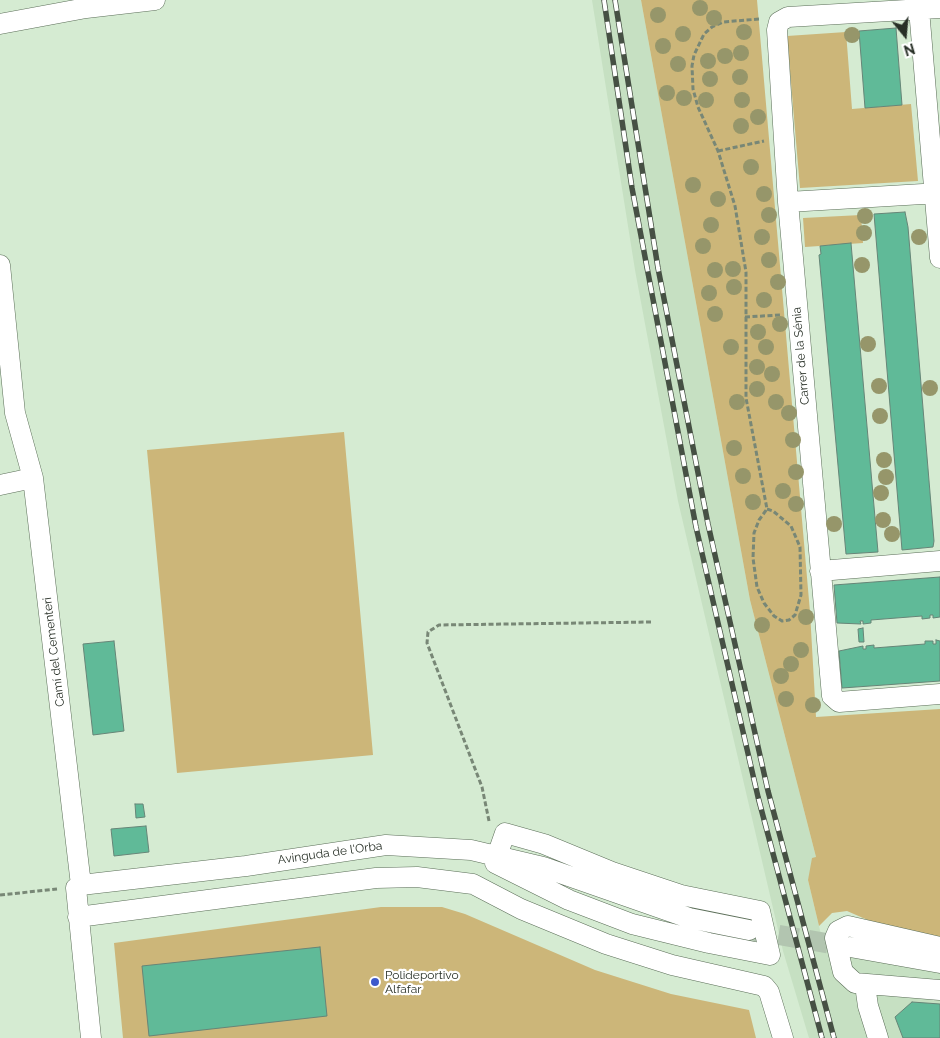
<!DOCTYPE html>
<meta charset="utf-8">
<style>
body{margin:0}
#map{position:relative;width:940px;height:1038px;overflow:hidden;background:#d5ebd2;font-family:Raleway,sans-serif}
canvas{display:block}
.north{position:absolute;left:880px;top:10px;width:50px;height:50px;-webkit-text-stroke:4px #fff;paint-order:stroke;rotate:163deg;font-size:14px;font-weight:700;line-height:20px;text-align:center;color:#272f26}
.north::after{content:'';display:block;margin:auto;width:18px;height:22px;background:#272f26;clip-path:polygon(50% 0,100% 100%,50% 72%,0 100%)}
</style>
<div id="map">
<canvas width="940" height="1038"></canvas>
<div class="north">N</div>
</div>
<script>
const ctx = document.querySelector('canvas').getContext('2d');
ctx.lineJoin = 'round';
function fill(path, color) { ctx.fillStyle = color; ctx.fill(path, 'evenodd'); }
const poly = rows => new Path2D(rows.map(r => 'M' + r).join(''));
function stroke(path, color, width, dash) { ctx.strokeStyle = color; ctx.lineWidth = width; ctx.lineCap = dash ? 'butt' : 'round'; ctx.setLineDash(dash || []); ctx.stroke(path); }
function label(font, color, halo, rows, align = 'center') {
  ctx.font = font + ' Raleway,sans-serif'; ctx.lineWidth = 4.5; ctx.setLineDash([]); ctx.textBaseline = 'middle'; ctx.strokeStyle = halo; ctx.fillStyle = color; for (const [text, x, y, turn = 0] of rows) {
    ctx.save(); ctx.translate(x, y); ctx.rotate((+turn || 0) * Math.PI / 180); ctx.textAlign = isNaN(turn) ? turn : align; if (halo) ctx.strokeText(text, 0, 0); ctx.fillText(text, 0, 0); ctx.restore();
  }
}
const built = poly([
 [592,0,641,0,750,600,816,857,808,880,823,943,940,963,940,1038,809,1038,783,951,678,501,635,270]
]);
const green = poly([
 [641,0,757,0,810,612,816,717,940,709,940,938,886,928,847,911,832,913,819,926,808,880,812,858,816,857,750,600],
 [846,32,852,109,911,104,918,181,800,188,787,36],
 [861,215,863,243,805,247,803,218],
 [344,432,373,755,177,773,147,450],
 [381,907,442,907,465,914,595,970,671,994,749,1010,756,1038,123,1038,114,943]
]);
const building = poly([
 [896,28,902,105,865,108,859,31,896,28],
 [905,212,908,227,934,541,933,547,902,550,874,214,905,212],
 [851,243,878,552,846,554,819,255,821,254,820,246,851,243],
 [940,577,940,617,933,618,933,615,930,615,930,618,922,619,922,616,871,620,871,623,863,624,863,621,860,621,861,624,837,623,834,585,940,577],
 [863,628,864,642,859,642,858,629,863,628],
 [936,640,940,641,940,681,842,688,839,651,863,646,863,649,866,649,866,646,874,645,874,648,925,644,925,641,933,641,933,644,936,644,936,640],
 [114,641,124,731,93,735,83,644,114,641],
 [135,804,143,804,145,817,136,818,135,804],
 [146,826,149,852,114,856,111,829,146,826],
 [320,947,327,1016,149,1036,142,966,320,947],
 [912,1002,940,1004,940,1038,903,1038,895,1017,912,1002]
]);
const minorTunnel = poly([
 [749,930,850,947]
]);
const path = poly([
 [759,19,723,22,712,27,704,34,694,55,692,66,693,89,698,107,718,151,735,206,746,272,746,398,767,509],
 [718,151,764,141],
 [745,317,780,315],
 [767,509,773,511,791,526,800,547,801,595,795,615,789,620,782,621,774,616,764,603,757,587,753,558,754,533,759,520,767,509],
 [489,821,482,787,427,643,428,632,439,625,651,622],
 [0,895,57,889]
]);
const minor = poly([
 [940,8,788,17,779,22,777,30,788,202,832,696,839,702,940,694],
 [919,9,940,258],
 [0,24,86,8,155,0],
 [788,202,940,193],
 [0,265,15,413,33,478,81,885,76,888,91,1038],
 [0,485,33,478],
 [820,571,940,561],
 [495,863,569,900,632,924,709,943,770,955,760,911,681,895,612,872,544,844,505,833,497,856],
 [81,885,246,866,386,845,471,850,543,867,689,918,749,930],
 [78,917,376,878,417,877,473,884,521,909,606,944,672,965,764,986,769,992,783,1038],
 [850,947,940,963],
 [940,947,848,926,838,931,835,938,843,972,855,983,940,990],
 [865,985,868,1006,878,1038]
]);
const rail = poly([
 [604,0,632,188,696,527,758,797,822,1038],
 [615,0,658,268,708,524,768,791,834,1038]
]);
const trees = [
 [700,8],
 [658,15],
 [714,18],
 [744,32],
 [683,34],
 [852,35],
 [663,46],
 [741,53],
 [725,56],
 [708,61],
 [678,64],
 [740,77],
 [710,79],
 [667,93],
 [684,98],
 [706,100],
 [742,100],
 [758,117],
 [741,126],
 [751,167],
 [693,185],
 [764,194],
 [718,199],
 [769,215],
 [865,216],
 [711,225],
 [864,233],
 [762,237],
 [919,237],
 [703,246],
 [769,260],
 [862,265],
 [733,269],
 [715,270],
 [778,282],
 [734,287],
 [709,293],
 [764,300],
 [715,314],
 [780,324],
 [758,332],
 [868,344],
 [731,347],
 [766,347],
 [757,367],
 [772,374],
 [879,386],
 [930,388],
 [757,389],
 [737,402],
 [776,402],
 [789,413],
 [880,416],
 [793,440],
 [734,448],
 [884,460],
 [796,472],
 [743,476],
 [886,477],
 [783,491],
 [881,493],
 [753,502],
 [796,504],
 [883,520],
 [834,524],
 [892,534],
 [806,617],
 [762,625],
 [801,650],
 [791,664],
 [781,676],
 [786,699],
 [813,705]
];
const markers = [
 [375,982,5,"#3d59cc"]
];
const streetNames = [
 ["Carrer de la Sénia",801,356,-95],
 ["Camí del Cementeri",54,652,-97],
 ["Avinguda de l'Orba",330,853,-8]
];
const poiNames = [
 ["Polideportivo",385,975],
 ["Alfafar",385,989]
];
fill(built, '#c6e0c2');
fill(green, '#ccb679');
fill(building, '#60ba98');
stroke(building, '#668577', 1);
stroke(minorTunnel, '#b2c5b0', 20, [20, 10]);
stroke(minor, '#5b6e58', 21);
stroke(path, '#788776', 3, [5, 2.5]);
stroke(minor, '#fff', 20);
stroke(rail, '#465044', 5.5);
stroke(rail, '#fff', 4, [11]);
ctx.fillStyle = '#96966a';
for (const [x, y] of trees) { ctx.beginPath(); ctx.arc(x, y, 8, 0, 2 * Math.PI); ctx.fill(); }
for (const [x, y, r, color] of markers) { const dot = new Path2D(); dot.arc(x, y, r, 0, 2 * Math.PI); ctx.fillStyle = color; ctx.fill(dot); stroke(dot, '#fff', 2); }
label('12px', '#272f26', '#fff', streetNames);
label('12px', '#272f26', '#fff', poiNames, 'left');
</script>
